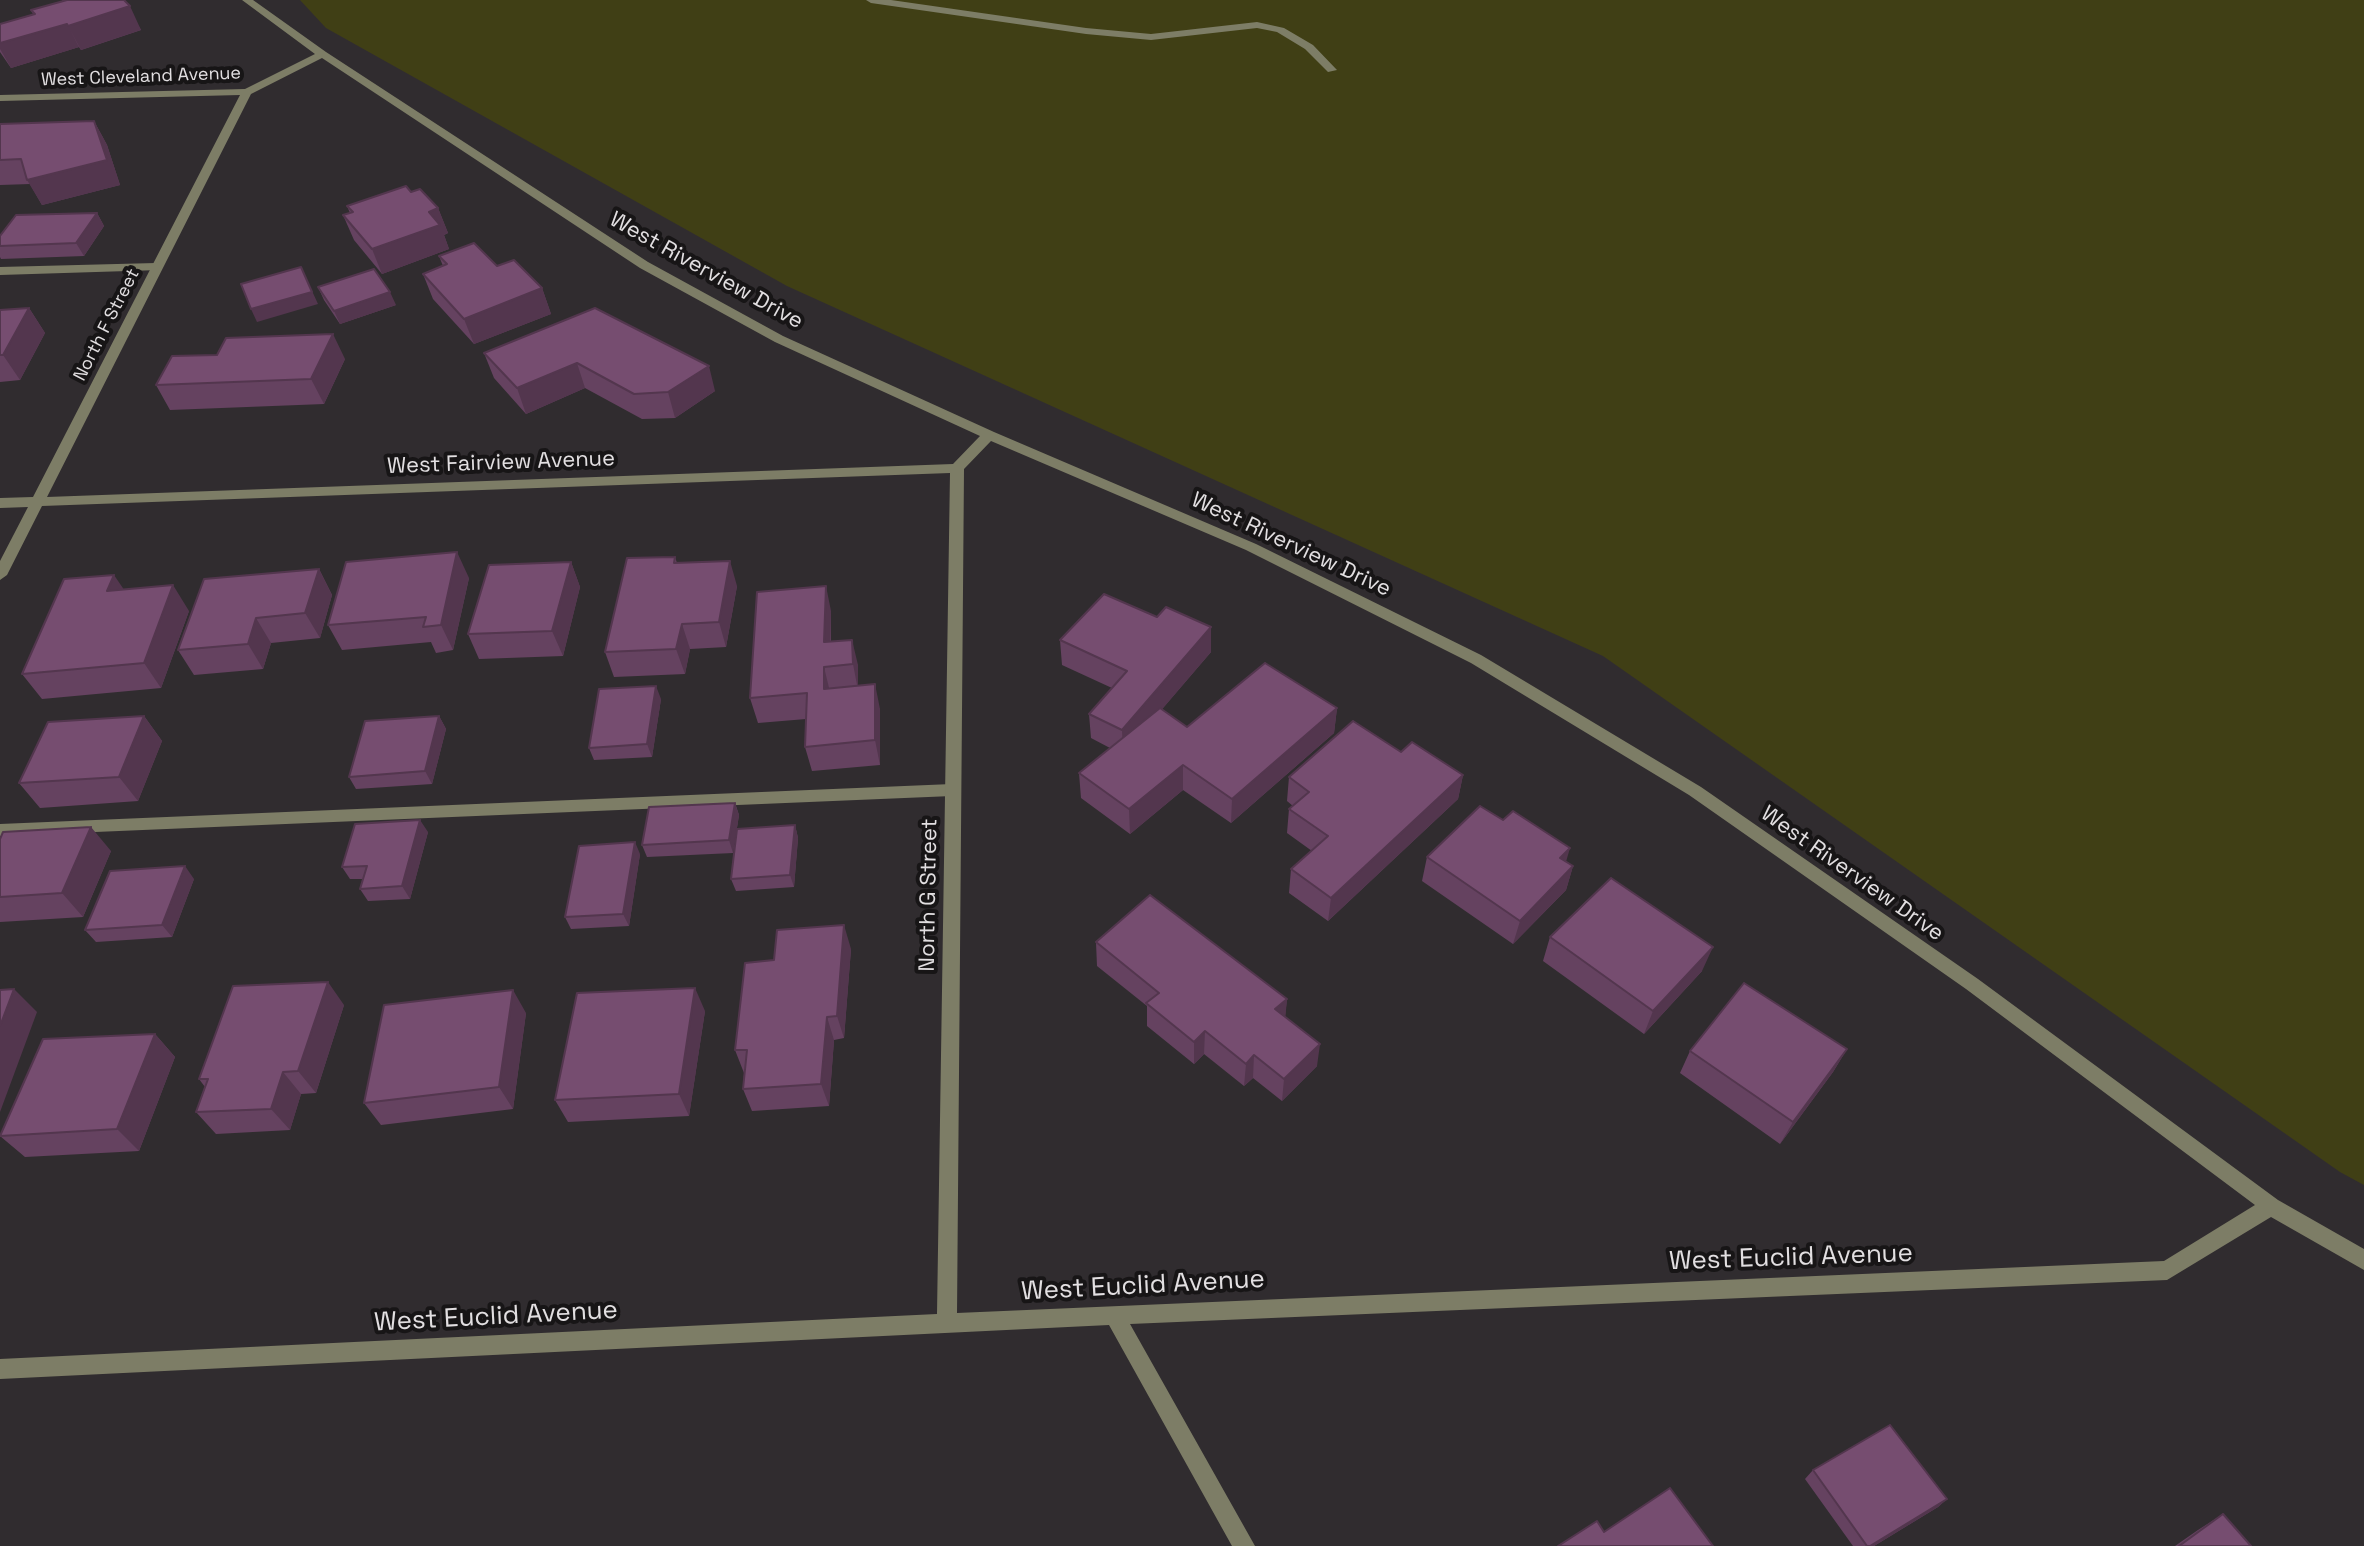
<!DOCTYPE html>
<style>
body{margin:0}
canvas{display:block;background:#302c2f}
</style>
<canvas width="2364" height="1546"></canvas>
<script>
const ctx = document.querySelector('canvas').getContext('2d');
ctx.lineJoin = 'round';
function fill(path, color) { ctx.fillStyle = color; ctx.fill(path, 'evenodd'); }
const poly = rows => new Path2D(rows.map(r => 'M' + r).join(''));
function stroke(path, color, width, dash) { ctx.strokeStyle = color; ctx.lineWidth = width; ctx.lineCap = dash ? 'butt' : 'round'; ctx.setLineDash(dash || []); ctx.stroke(path); }
function label(font, color, halo, rows, align = 'center') {
  ctx.font = font + ' "Space Grotesk",sans-serif'; ctx.lineWidth = 8; ctx.setLineDash([]); ctx.textBaseline = 'middle'; ctx.strokeStyle = halo; ctx.fillStyle = color; for (const [text, x, y, turn = 0] of rows) {
    ctx.save(); ctx.translate(x, y); ctx.rotate((+turn || 0) * Math.PI / 180); ctx.textAlign = isNaN(turn) ? turn : align; if (halo) ctx.strokeText(text, 0, 0); ctx.fillText(text, 0, 0); ctx.restore();
  }
}
const green = poly([
 [300,0,2364,0,2364,1185,2340,1172,1603,656,787,286,326,28]
]);
const lane = poly([
 [866,0,891,0,1086,28,1151,34,1257,22,1284,28,1313,45,1337,70,1328,72,1305,49,1277,32,1257,28,1151,40,1086,34,871,3,866,0],
 [156,263,162,267,160,270,0,275,0,267,156,263],
 [952,784,958,786,960,790,958,794,952,796,0,836,0,824,952,784]
]);
const street = poly([
 [242,0,253,0,326,52,648,262,783,336,994,432,1256,544,1481,655,1701,787,1978,979,2278,1200,2364,1249,2364,1270,2271,1217,2167,1280,1130,1324,1255,1546,1232,1546,1109,1325,0,1379,0,1359,937,1314,950,473,42,506,7,575,0,580,0,561,28,507,0,508,0,498,33,497,240,95,0,101,0,95,245,89,315,54,242,0],
 [322,58,640,268,775,342,980,436,953,464,47,497,251,94,322,58],
 [991,441,1246,550,1471,663,1689,795,1966,989,2255,1205,2164,1261,957,1313,964,469,991,441]
]);
const wall = poly([
 [62,0,124,0,141,30,81,50,79,47,11,68,0,52,0,24,33,14,31,10,63,1],
 [94,121,107,145,120,185,42,205,30,184,0,185,0,124],
 [411,192,438,208,448,233,444,235,449,249,382,274,354,240,343,215,350,213,347,206],
 [97,213,104,226,84,256,1,259,0,257,0,236],
 [439,256,497,266,542,288,551,314,474,344,433,299,423,274,443,266],
 [318,287,396,305,340,324,324,300],
 [29,308,45,333,20,380,0,382,0,310],
 [595,308,715,391,675,418,642,419,585,388,526,414,494,378,484,353],
 [345,359,324,404,170,410,156,385],
 [675,557,677,563,737,586,726,647,690,649,685,674,614,677,605,652],
 [571,562,580,587,563,656,479,659,468,634],
 [319,569,332,595,320,638,271,643,263,669,194,675,178,650],
 [469,578,453,650,436,653,431,642,342,650,328,625],
 [189,611,161,688,42,699,22,674],
 [831,611,831,642,858,665,858,686,880,709,880,765,812,771,805,747,806,719,758,723,750,698],
 [1157,617,1211,627,1211,652,1162,709,1187,727,1337,708,1334,733,1231,823,1183,790,1130,834,1081,798,1079,773,1110,748,1091,738,1089,714,1112,688,1062,665,1060,640],
 [661,699,652,757,594,760,589,748],
 [144,716,162,741,138,801,40,808,19,783],
 [439,716,446,729,432,784,356,789,349,777],
 [1401,752,1463,775,1458,799,1328,921,1289,893,1291,869,1312,851,1287,833,1289,809,1293,806,1287,801,1289,777],
 [735,803,739,815,733,853,647,857,642,845],
 [795,825,798,838,794,887,736,891,731,879],
 [428,832,410,899,368,901,360,889,363,879,350,879,342,867],
 [0,839,111,851,83,917,0,922],
 [640,854,629,926,571,929,565,917],
 [1427,857,1566,861,1573,866,1566,890,1513,944,1422,881],
 [194,879,172,937,96,942,85,930],
 [1550,937,1702,971,1644,1034,1543,961],
 [1096,942,1287,999,1285,1016,1317,1066,1282,1101,1253,1078,1244,1086,1204,1054,1194,1064,1147,1026,1147,1006,1097,966],
 [851,949,844,1038,834,1040,829,1106,752,1111,743,1089,744,1073,735,1050,774,960],
 [344,1005,316,1093,301,1094,290,1130,216,1134,196,1112,205,1087,199,1079],
 [705,1011,689,1116,568,1122,555,1100],
 [526,1013,513,1109,381,1125,364,1103],
 [155,1034,175,1057,139,1151,25,1157,0,1136],
 [1847,1049,1833,1072,1780,1144,1680,1073,1690,1051],
 [1813,1470,1947,1499,1938,1507,1874,1546,1853,1546,1805,1479],
 [2223,1514,2251,1546,2175,1546,2198,1530]
]);
const shadedWall = poly([
 [130,6,141,30,81,50,68,26],
 [67,24,79,47,11,68,0,49,0,43],
 [94,121,107,145,120,185,42,205,27,180],
 [438,208,448,233,444,235,449,249,382,274,372,249,429,212],
 [97,213,104,226,84,256,76,243],
 [301,267,318,304,257,322,251,309],
 [542,288,551,314,474,344,464,319],
 [390,292,396,305,340,324,334,311],
 [29,308,45,333,20,380,3,355],
 [333,334,345,359,324,404,311,379],
 [577,363,585,388,526,414,517,388],
 [709,366,715,391,675,418,668,392],
 [457,552,469,578,453,650,441,625],
 [730,561,737,586,726,647,719,622],
 [571,562,580,587,563,656,552,631],
 [319,569,332,595,320,638,305,613],
 [114,575,131,600,107,591],
 [173,585,189,611,161,688,144,663],
 [826,586,831,611,830,668,824,642],
 [256,618,271,643,263,669,248,644],
 [682,624,690,649,685,674,676,649],
 [1211,627,1211,652,1123,755,1122,730],
 [852,640,858,665,858,690,853,664],
 [824,667,830,692,824,689],
 [875,684,880,709,880,765,875,740],
 [656,686,661,699,652,757,647,744],
 [1337,708,1334,733,1231,823,1232,799],
 [144,716,162,741,138,801,119,777],
 [439,716,446,729,432,784,425,771],
 [1183,765,1183,790,1130,834,1129,809],
 [1463,775,1458,799,1328,921,1331,898],
 [735,803,739,815,733,853,729,840],
 [420,820,428,832,410,899,402,886],
 [795,825,798,838,794,887,790,875],
 [91,827,111,851,83,917,62,893],
 [635,842,640,854,629,926,623,914],
 [1570,848,1563,872,1560,858],
 [185,866,194,879,172,937,162,925],
 [1573,866,1566,890,1513,944,1520,921],
 [844,925,851,949,844,1038,837,1016],
 [1713,947,1702,971,1644,1034,1653,1011],
 [328,982,344,1005,316,1093,298,1071],
 [695,988,705,1011,689,1116,679,1094],
 [14,989,37,1012,0,1112,0,1026],
 [513,990,526,1013,513,1109,499,1087],
 [1287,999,1285,1021,1275,1009],
 [827,1017,834,1040,829,1106,821,1084],
 [1205,1031,1204,1054,1194,1064,1194,1042],
 [155,1034,175,1057,139,1151,117,1129],
 [1320,1044,1317,1066,1282,1101,1284,1079],
 [1847,1049,1833,1072,1780,1144,1793,1122],
 [1254,1055,1253,1078,1244,1086,1246,1064],
 [283,1072,301,1094,290,1130,271,1109],
 [1947,1499,1938,1507,1874,1546,1870,1546]
]);
const building = poly([
 [67,0,124,0,130,6,68,26,67,24,0,43,0,24,35,14,31,10,67,0],
 [94,121,107,160,27,180,21,159,0,160,0,124,94,121],
 [406,186,411,192,420,189,438,208,429,212,440,225,372,249,343,215,353,212,347,206,406,186],
 [97,213,76,243,0,246,0,236,16,215,97,213],
 [474,243,497,266,514,260,542,288,464,319,423,274,447,264,439,256,474,243],
 [301,267,312,292,251,309,241,284,301,267],
 [374,269,390,292,334,311,318,287,374,269],
 [29,308,3,355,0,355,0,310,29,308],
 [595,308,709,366,668,392,634,394,577,363,517,388,484,353,595,308],
 [333,334,311,379,156,385,172,356,217,355,226,338,333,334],
 [457,552,441,625,423,627,426,617,328,625,346,562,457,552],
 [675,557,674,563,730,561,719,622,682,624,676,649,605,652,627,558,675,557],
 [571,562,552,631,468,634,489,565,571,562],
 [319,569,305,613,256,618,248,644,178,650,204,579,319,569],
 [114,575,107,591,173,585,144,663,22,674,64,579,114,575],
 [826,586,824,642,852,640,853,664,824,667,824,689,875,684,875,740,805,747,807,693,750,698,757,592,826,586],
 [1104,594,1157,617,1166,607,1211,627,1122,730,1089,714,1127,671,1060,640,1104,594],
 [1265,663,1337,708,1232,799,1183,765,1129,809,1079,773,1160,708,1187,727,1265,663],
 [656,686,647,744,589,748,599,689,656,686],
 [144,716,119,777,19,783,48,722,144,716],
 [439,716,425,771,349,777,365,721,439,716],
 [1353,721,1401,752,1412,742,1463,775,1331,898,1291,869,1328,836,1289,809,1309,792,1289,777,1353,721],
 [735,803,729,840,642,845,649,807,735,803],
 [1480,806,1503,820,1513,811,1570,848,1560,858,1573,866,1520,921,1427,857,1480,806],
 [420,820,402,886,360,889,367,866,342,867,355,824,420,820],
 [795,825,790,875,731,879,737,829,795,825],
 [91,827,62,893,0,897,0,839,3,832,91,827],
 [635,842,623,914,565,917,579,846,635,842],
 [185,866,162,925,85,930,110,871,185,866],
 [1611,878,1713,947,1653,1011,1550,937,1611,878],
 [1150,895,1287,999,1275,1009,1320,1044,1284,1079,1254,1055,1246,1064,1205,1031,1194,1042,1146,1003,1159,993,1096,942,1150,895],
 [844,925,837,1016,827,1017,821,1084,743,1089,747,1050,735,1050,745,963,774,960,777,930,844,925],
 [328,982,298,1071,283,1072,271,1109,196,1112,208,1079,199,1079,233,986,328,982],
 [1744,983,1847,1049,1793,1122,1690,1051,1744,983],
 [695,988,679,1094,555,1100,577,993,695,988],
 [14,989,0,1026,0,990,14,989],
 [513,990,499,1087,364,1103,384,1005,513,990],
 [155,1034,117,1129,0,1136,43,1039,155,1034],
 [1890,1425,1947,1499,1870,1546,1867,1546,1813,1470,1890,1425],
 [1670,1488,1713,1546,1558,1546,1597,1521,1604,1532,1670,1488],
 [2223,1514,2251,1546,2179,1546,2223,1514]
]);
const farStreetnames = [
 ["West Cleveland Avenue",141,77,-2],
 ["North F Street",107,325,-63]
];
const streetNames = [
 ["West Riverview Drive",706,271,29],
 ["West Fairview Avenue",501,463,-2],
 ["West Riverview Drive",1291,545,25],
 ["West Riverview Drive",1852,874,35],
 ["North G Street",929,895,-89]
];
const nearStreetnames = [
 ["West Euclid Avenue",1791,1258,-2],
 ["West Euclid Avenue",1143,1286,-3],
 ["West Euclid Avenue",496,1317,-3]
];
fill(green, '#403f15');
fill(lane, '#7d7d66');
fill(street, '#7d7d66');
fill(wall, '#654260');
fill(shadedWall, '#53364e');
fill(building, '#764d70');
stroke(building, '#53364e', 2);
label('18px', '#e2dfe1', '#171516', farStreetnames);
label('22px', '#e2dfe1', '#171516', streetNames);
label('26px', '#e2dfe1', '#171516', nearStreetnames);
</script>
